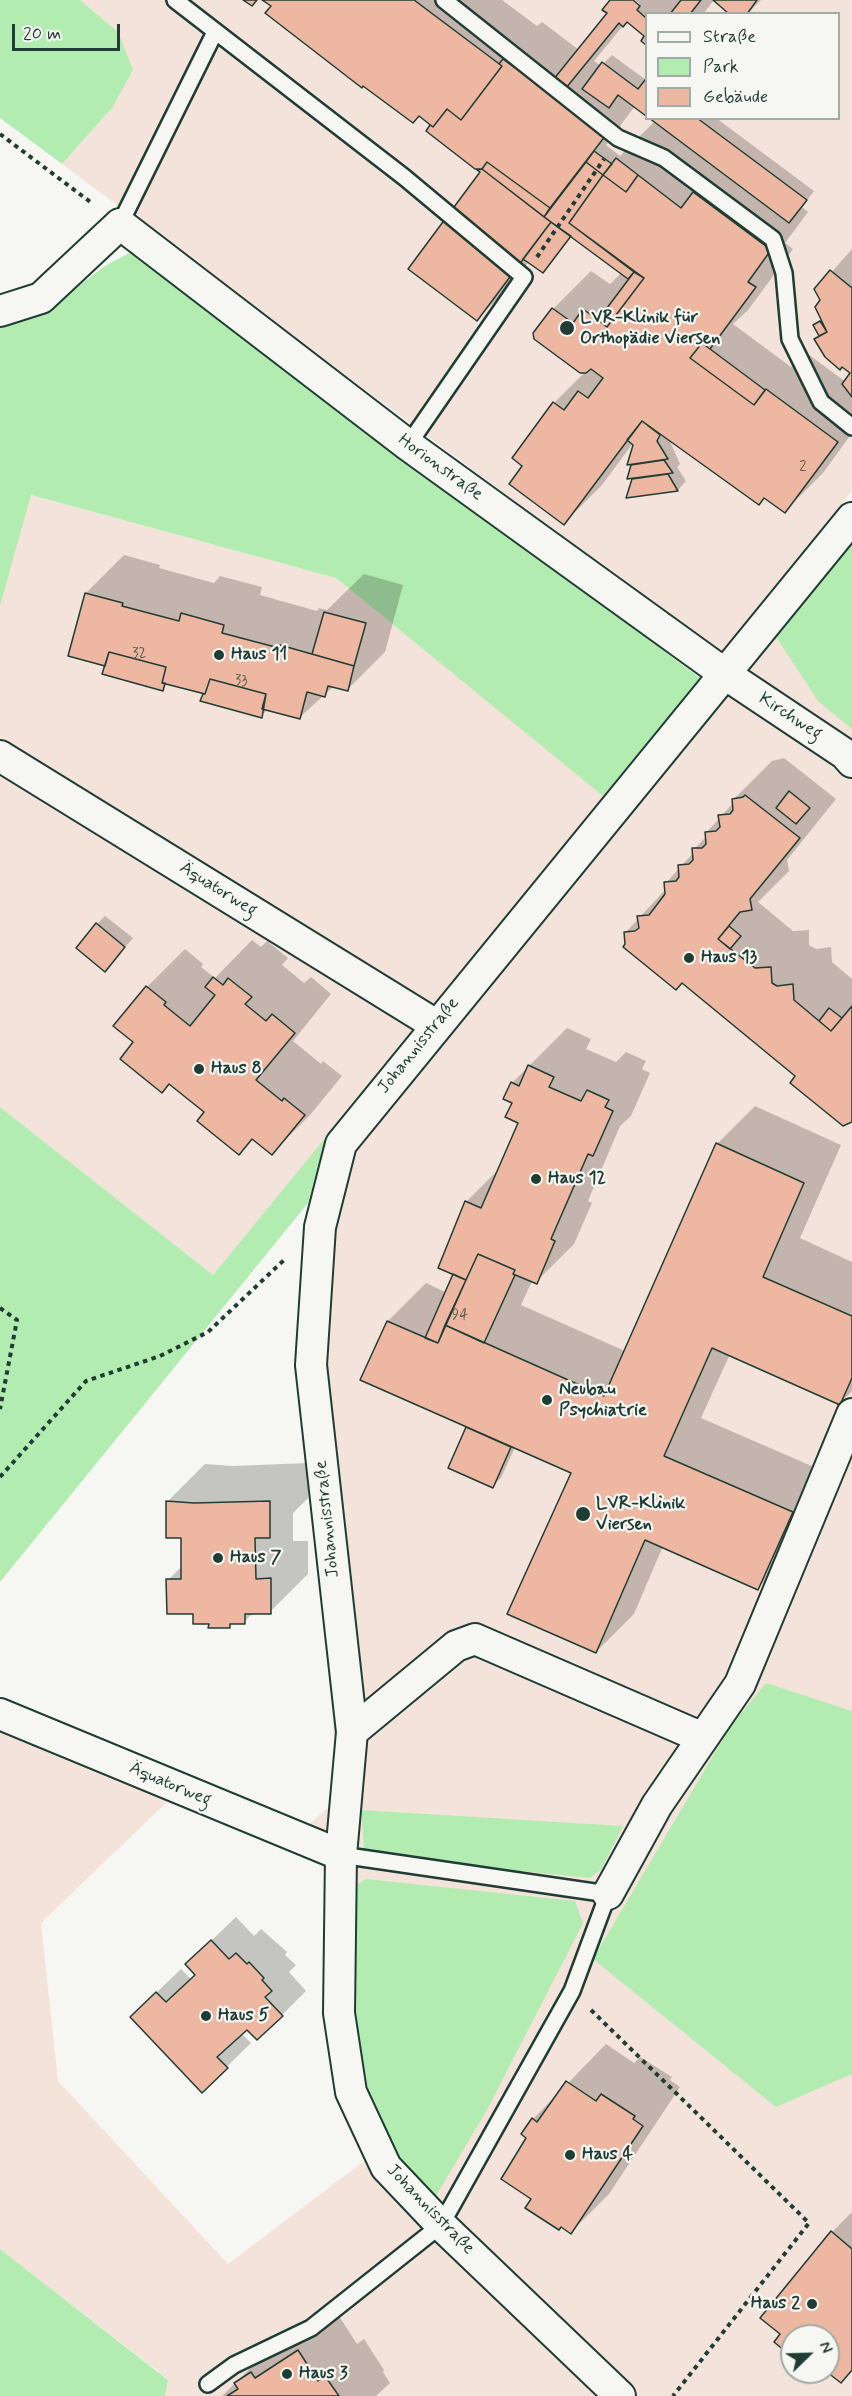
<!DOCTYPE html>
<meta charset="utf-8">
<style>
body{margin:0}
#map{position:relative;width:852px;height:2396px;overflow:hidden;background:#f6f6f2;font-family:Mynerve,sans-serif}
canvas{display:block}
.legend{position:absolute;left:645px;top:12px;width:195px;height:108px;box-sizing:border-box;background:#f6f6f2;border:2px solid #a0aca6;margin:0;padding:8px 10px;list-style:none;font-size:18px;color:#1f3d34}
.legend li{display:flex;align-items:center;gap:12px;height:30px}
.legend b{width:30px;border:2px solid #a0aca6}
.north{position:absolute;left:780px;top:2324px;width:60px;height:60px;box-sizing:border-box;background:#f6f6f2;border:2px solid #a0aca6;border-radius:50%;rotate:67deg;font-size:16px;font-weight:700;line-height:24px;text-align:center;color:#1f3d34}
.north::after{content:'';display:block;margin:auto;width:21px;height:27px;background:#1f3d34;clip-path:polygon(50% 0,100% 100%,50% 72%,0 100%)}
.scale{position:absolute;left:12px;top:24px;width:108px;height:27px;box-sizing:border-box;border:3px solid #1f3d34;border-top:0;padding-left:8px;font-size:18px;line-height:21px;white-space:nowrap;color:#1f3d34;-webkit-text-stroke:4px #f6f6f2;paint-order:stroke}
</style>
<div id="map">
<canvas width="852" height="2396"></canvas>
<ul class="legend">
<li><b style="height:8px;background:#f6f6f2"></b>Straße</li>
<li><b style="height:16px;background:#b3ecb1"></b>Park</li>
<li><b style="height:16px;background:#eeb7a1"></b>Gebäude</li>
</ul>
<div class="north">N</div>
<div class="scale">20 m</div>
</div>
<script>
const ctx = document.querySelector('canvas').getContext('2d');
ctx.lineJoin = 'round';
function fill(path, color) { ctx.fillStyle = color; ctx.fill(path, 'evenodd'); }
const poly = rows => new Path2D(rows.map(r => 'M' + r).join(''));
function stroke(path, color, width, dash) { ctx.strokeStyle = color; ctx.lineWidth = width; ctx.lineCap = dash ? 'butt' : 'round'; ctx.setLineDash(dash || []); ctx.stroke(path); }
function label(font, color, halo, rows, align = 'center') {
  ctx.font = font + ' Mynerve,sans-serif'; ctx.lineWidth = 4.5; ctx.setLineDash([]); ctx.textBaseline = 'middle'; ctx.strokeStyle = halo; ctx.fillStyle = color; for (const [text, x, y, turn = 0] of rows) {
    ctx.save(); ctx.translate(x, y); ctx.rotate((+turn || 0) * Math.PI / 180); ctx.textAlign = isNaN(turn) ? turn : align; if (halo) ctx.strokeText(text, 0, 0); ctx.fillText(text, 0, 0); ctx.restore();
  }
}
const built = poly([
 [80,0,852,0,852,491,720,654,62,164,112,108,118,32],
 [646,14,838,14,838,118,646,118],
 [30,495,336,578,603,795,700,678,721,694,852,534,852,2396,165,2396,168,2379,0,2249,0,1727,172,1797,41,1923,58,2081,228,2264,367,2159,330,2023,324,1869,312,1854,309,1824,337,1800,328,1620,301,1408,308,1203,325,1139,213,1275,0,1107,0,606],
 [792,2336,828,2336,828,2372,792,2372]
]);
const green = poly([
 [0,0,80,0,118,32,133,70,112,108,62,164,0,118],
 [131,252,700,678,603,796,336,578,31,495,0,606,0,325,18,322,54,304,105,266],
 [852,534,852,729,818,701,773,632],
 [0,1107,213,1275,326,1137,308,1203,0,1582],
 [766,1683,852,1711,852,2074,776,2107,593,1959,730,1727],
 [361,1810,623,1826,601,1870,590,1878,382,1857,364,1849],
 [366,1879,575,1901,583,1923,487,2110,436,2196,421,2195,373,2116,352,2007,355,1886],
 [0,2249,168,2380,165,2396,0,2396]
]);
const shadow = poly([
 [265,0,502,0,537,26,542,22,579,50,609,13,612,0,631,0,638,6,640,4,635,0,761,0,747,14,714,0,703,14,646,14,646,43,643,40,646,36,627,21,594,61,601,66,612,55,646,80,646,114,635,106,606,145,620,156,655,121,652,118,716,118,814,191,802,207,808,212,785,243,793,249,748,310,733,324,791,367,805,352,846,382,852,374,852,433,823,473,785,511,765,496,669,439,680,464,677,467,686,481,678,490,628,497,634,477,629,478,636,439,602,485,564,523,524,466,514,458,554,403,585,372,553,309,591,271,610,284,622,272,572,235,543,271,529,261,515,281,477,319,482,172,428,133,432,124],
 [852,249,852,373,816,339,820,335,815,325,822,318,822,300,816,290],
 [124,555,160,565,159,568,214,583,220,576,262,587,260,595,317,611,319,608,327,610,364,574,403,585,385,652,347,690,334,686,299,718,268,709,261,716,202,700,205,693,169,683,162,689,105,665,86,593],
 [784,758,836,799,787,860,789,871,758,902,793,931,809,930,809,945,816,949,831,947,832,962,852,979,852,1121,682,982,626,944,625,933,666,889,666,883,694,852,694,849,707,836,706,833,734,802,734,799,772,761],
 [105,916,133,938,113,961,97,924],
 [252,940,261,947,267,941,288,958,282,965,304,983,311,977,331,994,293,1041,321,1064,323,1061,342,1076,310,1115,272,1153,254,1138,239,1153,206,1112,136,1042,116,1026,147,987,185,949,203,964,201,967,215,978],
 [567,1028,591,1039,586,1049,616,1062,626,1052,646,1061,642,1069,650,1073,631,1116,620,1126,588,1201,592,1203,574,1244,536,1282,532,1281,521,1305,625,1351,717,1144,755,1106,841,1145,800,1238,852,1262,852,1391,840,1403,730,1354,701,1418,830,1474,795,1551,757,1589,663,1546,634,1614,596,1652,573,1472,515,1447,501,1478,492,1486,467,1428,469,1426,362,1380,388,1321,426,1283,447,1293,455,1274,466,1202,500,1168,520,1122,514,1102,512,1083],
 [308,1463,308,1498,293,1513,293,1541,308,1541,308,1574,270,1612,254,1612,244,1622,233,1623,229,1626,210,1623,194,1613,168,1580,183,1565,183,1536,167,1502,205,1464,233,1466],
 [236,1917,254,1936,261,1929,287,1952,285,1955,296,1965,289,1972,306,1991,282,2015,247,2028,241,2033,251,2043,202,2091,156,1993,181,1969,191,1979,196,1974,187,1964],
 [606,2044,634,2063,640,2057,672,2077,670,2080,680,2087,609,2194,571,2232,533,2199,528,2137,533,2119],
 [852,2212,852,2370,828,2336,792,2336,792,2359,782,2334,832,2232],
 [337,2313,357,2344,364,2339,384,2370,383,2372,390,2383,376,2396,222,2396,274,2345]
]);
const building = poly([
 [243,0,257,0,252,6,243,0],
 [262,0,414,0,502,66,461,120,447,109,433,127,419,116,413,123,363,86,362,88,265,13,271,6,262,0],
 [610,0,633,0,640,6,637,10,646,18,646,45,641,41,644,36,627,22,623,27,619,23,557,99,545,90,607,13,602,10,610,0],
 [681,0,701,0,690,14,670,14,681,0],
 [713,0,757,0,747,14,729,14,713,0],
 [503,59,606,135,550,208,487,162,482,169,475,169,426,131,430,125,433,127,447,109,461,120,502,66,499,64,503,59],
 [602,62,638,89,645,80,646,81,646,116,618,95,609,108,582,89,602,62],
 [649,118,697,118,807,200,789,223,649,118],
 [594,151,612,164,603,175,586,162,594,151],
 [616,158,638,175,626,192,603,175,616,158],
 [487,162,550,208,544,217,482,169,487,162],
 [586,162,603,175,569,223,634,272,628,279,544,217,586,162],
 [482,169,551,222,477,321,408,269,480,172,477,170,482,169],
 [603,175,626,192,638,175,681,208,693,192,771,250,748,282,756,287,710,349,702,343,690,358,754,405,766,389,838,442,785,513,764,498,759,505,642,421,564,525,509,484,522,466,512,458,553,402,564,410,578,391,588,398,603,378,591,369,586,373,580,373,534,339,533,333,552,308,573,323,583,309,607,327,644,278,569,223,603,175],
 [544,217,571,236,543,273,523,259,551,222,544,217],
 [830,270,852,288,852,397,842,384,850,373,842,367,840,370,825,357,814,339,827,332,815,307,820,300,814,289,830,270],
 [634,272,644,278,607,327,598,320,634,272],
 [820,321,827,332,819,336,813,325,820,321],
 [702,343,765,390,754,405,690,358,702,343],
 [642,421,660,435,657,441,668,459,627,465,633,445,627,440,642,421],
 [664,460,673,473,627,479,631,465,664,460],
 [668,474,678,491,626,498,632,479,668,474],
 [85,593,123,603,122,606,179,621,181,613,224,625,222,633,279,648,280,645,354,666,348,691,328,686,325,697,307,692,300,719,262,709,266,694,210,679,205,694,162,683,166,667,109,652,105,666,68,656,85,593],
 [324,612,366,623,354,666,312,654,324,612],
 [109,652,166,667,162,683,165,683,163,691,102,674,109,652],
 [210,679,266,694,262,718,200,701,203,694,205,694,210,679],
 [789,791,810,808,796,824,776,808,789,791],
 [745,795,800,838,750,899,752,910,740,912,718,939,755,968,771,967,772,983,777,986,793,984,794,1000,831,1031,852,1006,852,1122,843,1126,790,1083,795,1076,682,983,676,990,623,947,625,944,624,932,635,931,639,928,637,916,649,915,665,894,664,882,676,881,679,877,678,865,689,864,693,860,692,848,702,848,706,844,705,832,716,831,720,827,718,815,730,814,733,810,732,799,743,797,745,795],
 [96,923,125,947,105,972,76,948,96,923],
 [729,926,741,936,730,949,718,939,729,926],
 [213,977,223,985,228,978,252,997,245,1004,266,1021,272,1014,295,1033,256,1080,282,1101,284,1098,305,1115,272,1155,252,1139,239,1155,197,1121,204,1112,169,1084,162,1093,120,1059,133,1042,113,1026,146,986,166,1002,164,1005,190,1026,215,995,205,987,213,977],
 [829,1008,842,1018,831,1031,819,1021,829,1008],
 [528,1065,554,1077,549,1087,581,1101,587,1090,609,1100,605,1107,613,1111,593,1156,588,1154,551,1239,555,1241,537,1284,513,1274,515,1270,478,1254,466,1280,438,1268,465,1201,481,1208,518,1123,505,1117,512,1103,503,1099,511,1082,519,1086,528,1065],
 [716,1143,804,1183,763,1277,852,1316,852,1378,840,1405,712,1348,664,1456,793,1512,758,1590,645,1540,596,1653,507,1614,571,1473,360,1380,387,1321,438,1343,445,1325,604,1396,716,1143],
 [478,1254,515,1270,513,1274,515,1275,484,1343,445,1325,478,1254],
 [453,1274,466,1280,438,1343,425,1338,453,1274],
 [466,1427,511,1447,493,1488,448,1468,466,1427],
 [166,1501,194,1503,270,1501,270,1538,255,1538,256,1579,271,1578,271,1614,245,1614,245,1624,230,1624,230,1628,208,1628,209,1624,193,1624,193,1614,167,1614,166,1579,181,1579,181,1538,166,1538,166,1501],
 [211,1940,229,1959,236,1953,247,1964,249,1962,264,1978,262,1980,272,1991,265,1997,283,2016,257,2040,247,2030,217,2057,228,2068,202,2093,130,2017,156,1992,166,2002,195,1975,185,1964,211,1940],
 [566,2081,596,2101,601,2094,635,2116,633,2119,643,2126,571,2234,561,2227,559,2230,525,2208,531,2199,501,2179,526,2138,521,2134,532,2118,537,2122,566,2081],
 [831,2231,852,2249,852,2370,841,2383,827,2372,828,2336,792,2336,792,2361,783,2354,786,2352,774,2342,780,2334,760,2318,831,2231],
 [298,2350,318,2381,325,2376,339,2396,227,2396,238,2389,234,2383,251,2372,255,2378,298,2350]
]);
const path = poly([
 [0,134,93,204],
 [537,257,604,159],
 [0,1308,17,1320,0,1409],
 [0,1477,86,1381,160,1356,208,1332,284,1260],
 [591,2010,809,2223,673,2396]
]);
const service = poly([
 [175,0,404,177,524,277,408,445],
 [444,0,618,138,664,158,773,239,784,273,790,339,821,402,852,427],
 [120,224,215,32],
 [208,2384,234,2365,311,2328,441,2225,572,1991,608,1894,341,1855]
]);
const minor = poly([
 [0,311,41,298,120,224,408,445,725,674,845,754,852,762],
 [0,756,436,1025],
 [0,1714,341,1855],
 [352,1732,456,1646,475,1639,703,1738],
 [608,1894,657,1805,740,1684,852,1414],
 [620,2396,441,2225,386,2167,351,2092,339,2013,341,1855,352,1732,311,1365,320,1227,341,1144,852,518]
]);
const markers = [
 [567,328,8,"#1f3d34"],
 [219,655,6,"#1f3d34"],
 [689,958,6,"#1f3d34"],
 [199,1069,6,"#1f3d34"],
 [536,1179,6,"#1f3d34"],
 [547,1400,6,"#1f3d34"],
 [583,1514,8,"#1f3d34"],
 [218,1558,6,"#1f3d34"],
 [206,2016,6,"#1f3d34"],
 [570,2155,6,"#1f3d34"],
 [812,2304,6,"#1f3d34"],
 [287,2374,6,"#1f3d34"]
];
const numberNames = [
 ["2",803,468],
 ["32",139,655],
 ["33",241,682],
 ["94",460,1316]
];
const poiNames = [
 ["LVR-Klinik für",580,318],
 ["Orthopädie Viersen",580,339],
 ["Haus 11",231,655],
 ["Haus 13",701,958],
 ["Haus 8",211,1069],
 ["Haus 12",548,1179],
 ["Neubau",559,1390],
 ["Psychiatrie",559,1411],
 ["LVR-Klinik",596,1504],
 ["Viersen",596,1525],
 ["Haus 7",230,1558],
 ["Haus 5",218,2016],
 ["Haus 4",582,2155],
 ["Haus 2",800,2304,"right"],
 ["Haus 3",299,2374]
];
const streetNames = [
 ["Horionstraße",440,468,36],
 ["Kirchweg",790,717,33],
 ["Äquatorweg",218,890,32],
 ["Johannisstraße",419,1046,-51],
 ["Johannisstraße",328,1519,-96],
 ["Äquatorweg",170,1785,23],
 ["Johannisstraße",430,2210,46]
];
fill(built, '#f4e3da');
fill(green, '#b3ecb1');
fill(shadow, '#0003');
fill(building, '#eeb7a1');
stroke(building, '#1f3d34', 1.5);
stroke(service, '#1f3d34', 20);
stroke(minor, '#1f3d34', 34);
stroke(path, '#1f3d34', 4, [4.5, 4.5]);
stroke(service, '#f6f6f2', 15);
stroke(minor, '#f6f6f2', 30);
for (const [x, y, r, color] of markers) { const dot = new Path2D(); dot.arc(x, y, r, 0, 2 * Math.PI); ctx.fillStyle = color; ctx.fill(dot); stroke(dot, '#f6f6f2', 2); }
label('15px', '#535c4f', null, numberNames);
label('bold 18px', '#1f3d34', '#f6f6f2', poiNames, 'left');
label('18px', '#1f3d34', '#f6f6f2', streetNames);
</script>
